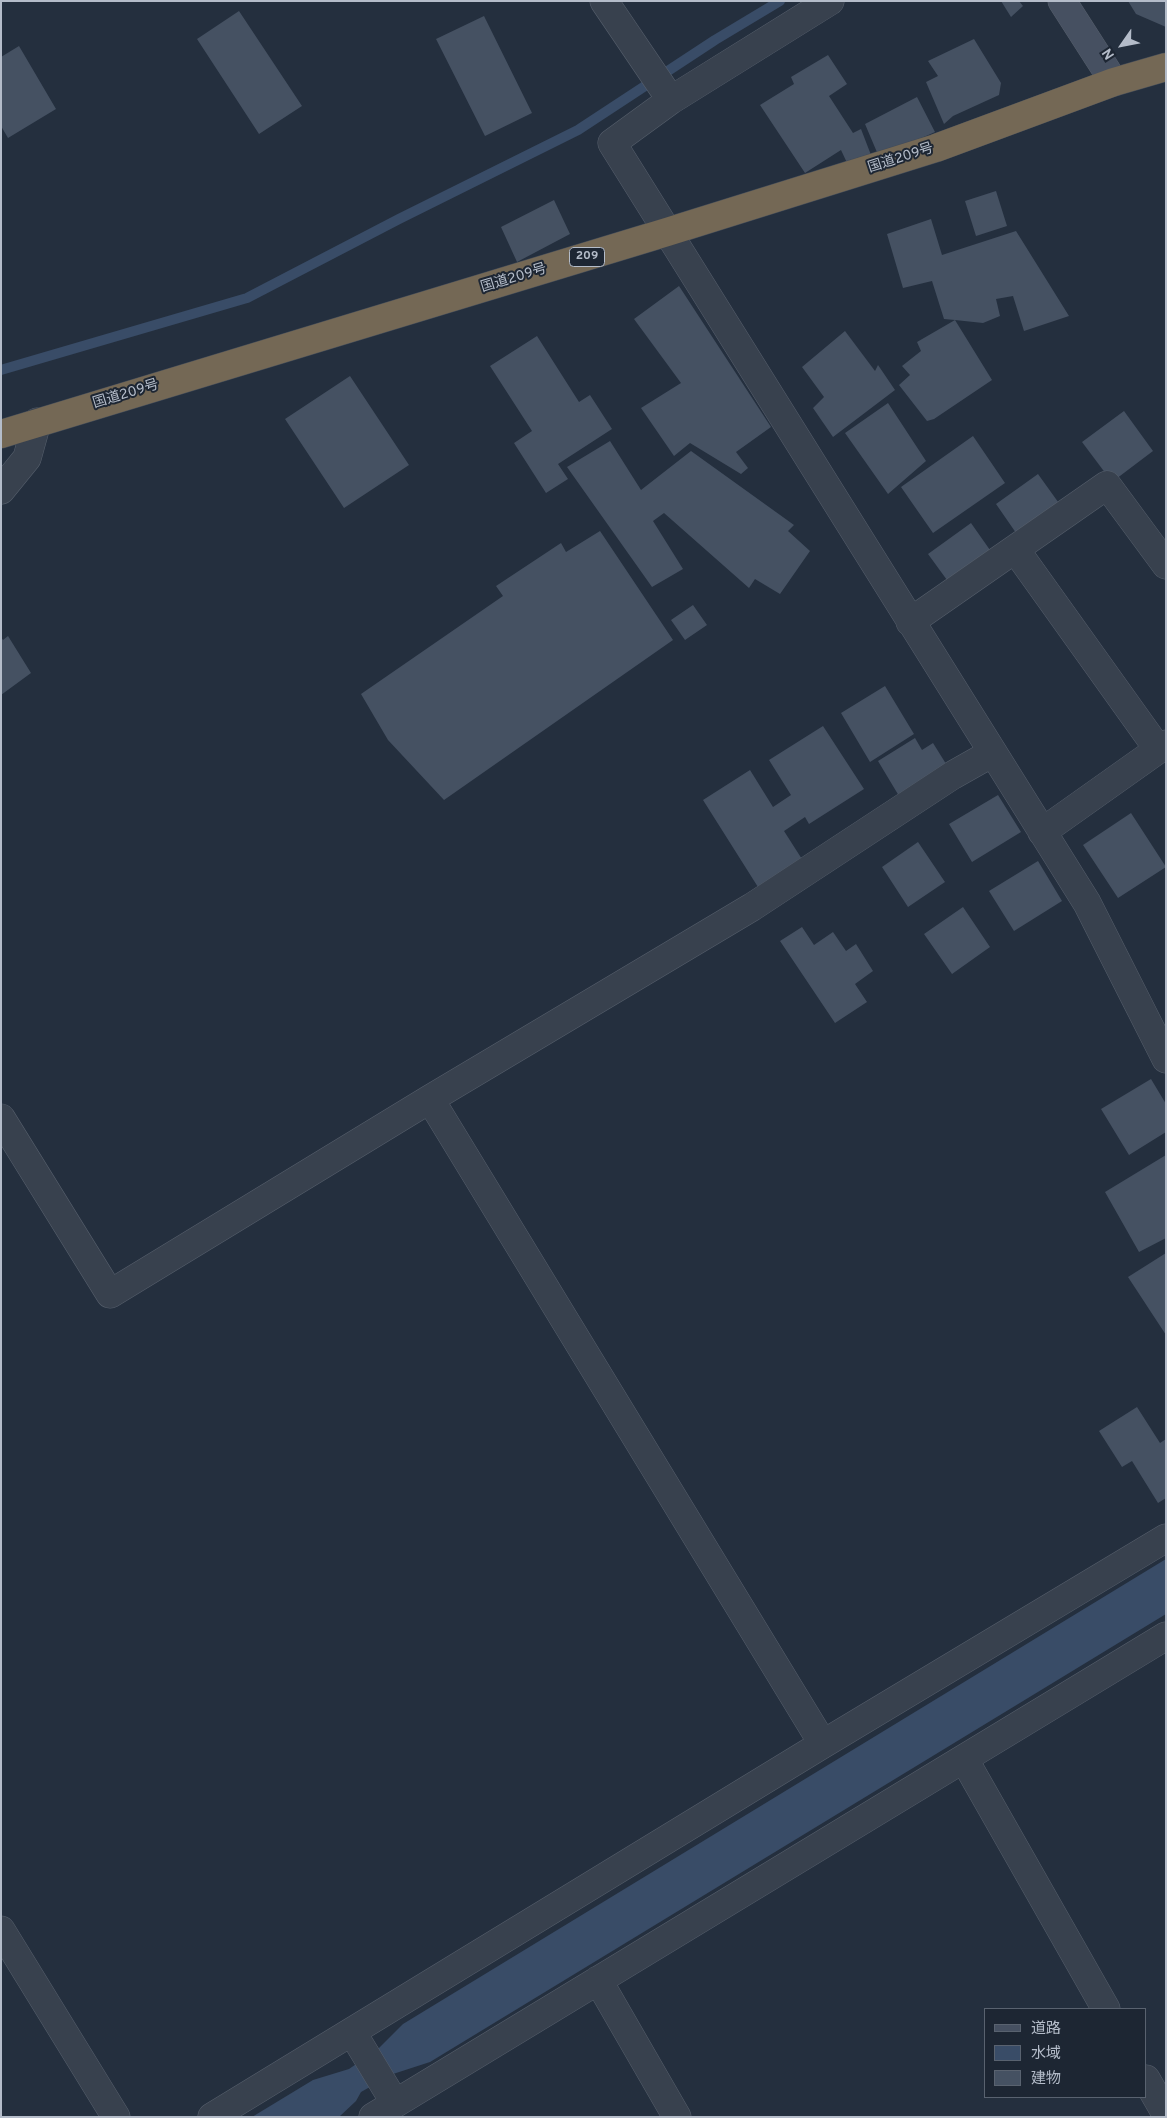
<!DOCTYPE html>
<meta charset="utf-8">
<style>
body{margin:0}
#map{position:relative;width:1167px;height:2118px;overflow:hidden;background:#242f3e;font-family:Overpass,"Noto Sans JP",sans-serif}
canvas{display:block}
.frame{position:absolute;inset:0;border:2px solid #b4bcc9;pointer-events:none}
.legend{position:absolute;left:984px;top:2008px;width:162px;height:90px;box-sizing:border-box;background:#1d2633;border:1px solid #59626f;margin:0;padding:6px 9px;list-style:none;font-size:15px;color:#b4bcc9}
.legend li{display:flex;align-items:center;gap:10px;height:25px}
.legend b{width:25px;border:1px solid #59626f}
.north{position:absolute;left:1097px;top:20px;width:50px;height:50px;-webkit-text-stroke:4px #1d2633;paint-order:stroke;rotate:237deg;font-size:14px;font-weight:700;line-height:20px;text-align:center;color:#b4bcc9}
.north::after{content:'';display:block;margin:auto;width:18px;height:22px;background:#b4bcc9;clip-path:polygon(50% 0,100% 100%,50% 72%,0 100%)}
</style>
<div id="map">
<canvas width="1167" height="2118"></canvas>
<div class="frame"></div>
<ul class="legend">
<li><b style="height:6px;background:#465061"></b>道路</li>
<li><b style="height:14px;background:#394c67"></b>水域</li>
<li><b style="height:14px;background:#455162"></b>建物</li>
</ul>
<div class="north">N</div>
</div>
<script>
const ctx = document.querySelector('canvas').getContext('2d');
ctx.lineJoin = 'round';
function fill(path, color) { ctx.fillStyle = color; ctx.fill(path, 'evenodd'); }
const poly = rows => new Path2D(rows.map(r => 'M' + r).join(''));
function stroke(path, color, width, dash) { ctx.strokeStyle = color; ctx.lineWidth = width; ctx.lineCap = dash ? 'butt' : 'round'; ctx.setLineDash(dash || []); ctx.stroke(path); }
function label(font, color, halo, rows, align = 'center') {
  ctx.font = font + ' Overpass,"Noto Sans JP",sans-serif'; ctx.lineWidth = 4; ctx.setLineDash([]); ctx.textBaseline = 'middle'; ctx.strokeStyle = halo; ctx.fillStyle = color; for (const [text, x, y, turn = 0] of rows) {
    ctx.save(); ctx.translate(x, y); ctx.rotate((+turn || 0) * Math.PI / 180); ctx.textAlign = isNaN(turn) ? turn : align; if (halo) ctx.strokeText(text, 0, 0); ctx.fillText(text, 0, 0); ctx.restore();
  }
}
const water = poly([
 [1166,1559,1166,1614,430,2062,393,2074,361,2092,356,2101,339,2117,252,2117,313,2080,349,2069,378,2049,403,2024]
]);
const stream = poly([
 [1,370,247,298,399,219,578,130,715,40,780,1]
]);
const building = poly([
 [1001,1,1019,1,1023,6,1011,17],
 [1128,1,1166,1,1166,27,1136,14],
 [239,11,302,106,259,134,197,39],
 [484,16,532,113,485,136,436,39],
 [974,39,1001,83,999,95,953,116,944,124,926,82,938,76,928,61],
 [19,46,56,109,8,138,1,126,1,57],
 [828,55,847,84,829,96,853,133,861,129,871,155,848,165,841,150,805,173,760,105,794,84,791,77],
 [917,97,935,132,879,157,865,124],
 [996,191,1007,226,976,236,965,201],
 [554,200,570,234,517,262,501,227],
 [931,219,942,255,1016,231,1069,316,1024,331,1013,296,996,299,1000,316,983,323,955,320,992,380,934,419,927,421,899,385,910,375,902,366,921,351,917,342,955,320,944,319,932,281,903,288,887,234],
 [679,286,771,427,736,452,748,468,741,474,690,443,674,456,641,408,681,383,634,319],
 [845,331,875,371,878,365,895,390,833,437,813,408,824,397,802,367],
 [537,336,579,402,590,395,612,429,558,464,568,479,546,493,514,443,532,431,490,366],
 [350,376,409,465,344,508,285,419],
 [888,403,926,461,888,494,845,433],
 [1124,411,1153,451,1112,482,1082,442],
 [973,436,1005,483,933,533,901,487],
 [610,441,641,490,691,451,794,525,788,531,810,551,780,594,755,579,749,588,664,513,653,521,683,569,652,587,567,467],
 [1038,474,1066,513,1023,543,996,504],
 [971,523,997,560,955,591,928,554],
 [600,531,673,640,444,800,388,740,361,694,503,596,496,586,561,543,566,552],
 [693,605,707,625,685,640,671,620],
 [8,636,31,673,1,695,1,637,3,640],
 [885,686,914,734,870,762,841,713],
 [823,726,864,789,809,824,805,817,784,831,807,867,763,895,703,800,750,770,773,807,791,795,769,760],
 [915,738,922,750,933,743,953,775,905,806,878,761],
 [998,795,1021,832,972,862,949,824],
 [1131,813,1166,867,1118,898,1083,845],
 [918,842,945,882,908,907,882,867],
 [1038,861,1062,901,1014,931,989,891],
 [963,907,990,947,952,974,924,934],
 [802,927,814,945,833,932,846,951,856,944,873,971,855,984,867,1002,835,1023,780,941],
 [1151,1079,1166,1104,1166,1132,1129,1155,1101,1109],
 [1166,1155,1166,1238,1139,1252,1105,1192],
 [1166,1253,1166,1335,1128,1277],
 [1137,1407,1160,1443,1166,1439,1166,1498,1158,1503,1132,1461,1122,1467,1099,1431]
]);
const street = poly([
 [604,1,671,100],
 [830,1,671,100,612,143,1087,903,1166,1059],
 [1,490,27,458,37,422],
 [1015,549,1158,749],
 [910,622,1107,485,1166,565],
 [1042,832,1166,744],
 [430,1099,823,1744],
 [1,1118,110,1294,430,1099,752,907,953,775,992,753],
 [964,1759,1106,2009],
 [1,1930,116,2117],
 [598,1980,677,2117],
 [352,2032,395,2103],
 [1146,2079,1166,2114],
 [212,2117,823,1744,1166,1538],
 [373,2117,1166,1636]
]);
const secondary = poly([
 [1062,1,1114,82]
]);
const highway = poly([
 [1,434,667,232,936,148,1114,82,1166,67]
]);
const shields = [
 [587,257,35]
];
const shieldNames = [
 ["209",587,257]
];
const streetNames = [
 ["国道209号",901,159,-18],
 ["国道209号",514,279,-17],
 ["国道209号",126,395,-17]
];
fill(water, '#394c67');
stroke(stream, '#394c67', 10);
fill(building, '#455162');
stroke(street, '#565f6c', 29);
stroke(secondary, '#565f6c', 29);
stroke(highway, '#434c59', 29);
stroke(street, '#38414e', 28);
stroke(secondary, '#465061', 28);
stroke(highway, '#746855', 28);
for (const [x, y, w] of shields) { const box = new Path2D(); box.roundRect(x - w / 2, y - 9.5, w, 19, 4); ctx.fillStyle = '#1d2633'; ctx.fill(box); stroke(box, '#b4bcc9', 1); }
label('bold 12px', '#b4bcc9', null, shieldNames);
label('14px', '#b4bcc9', '#1d2633', streetNames);
</script>
